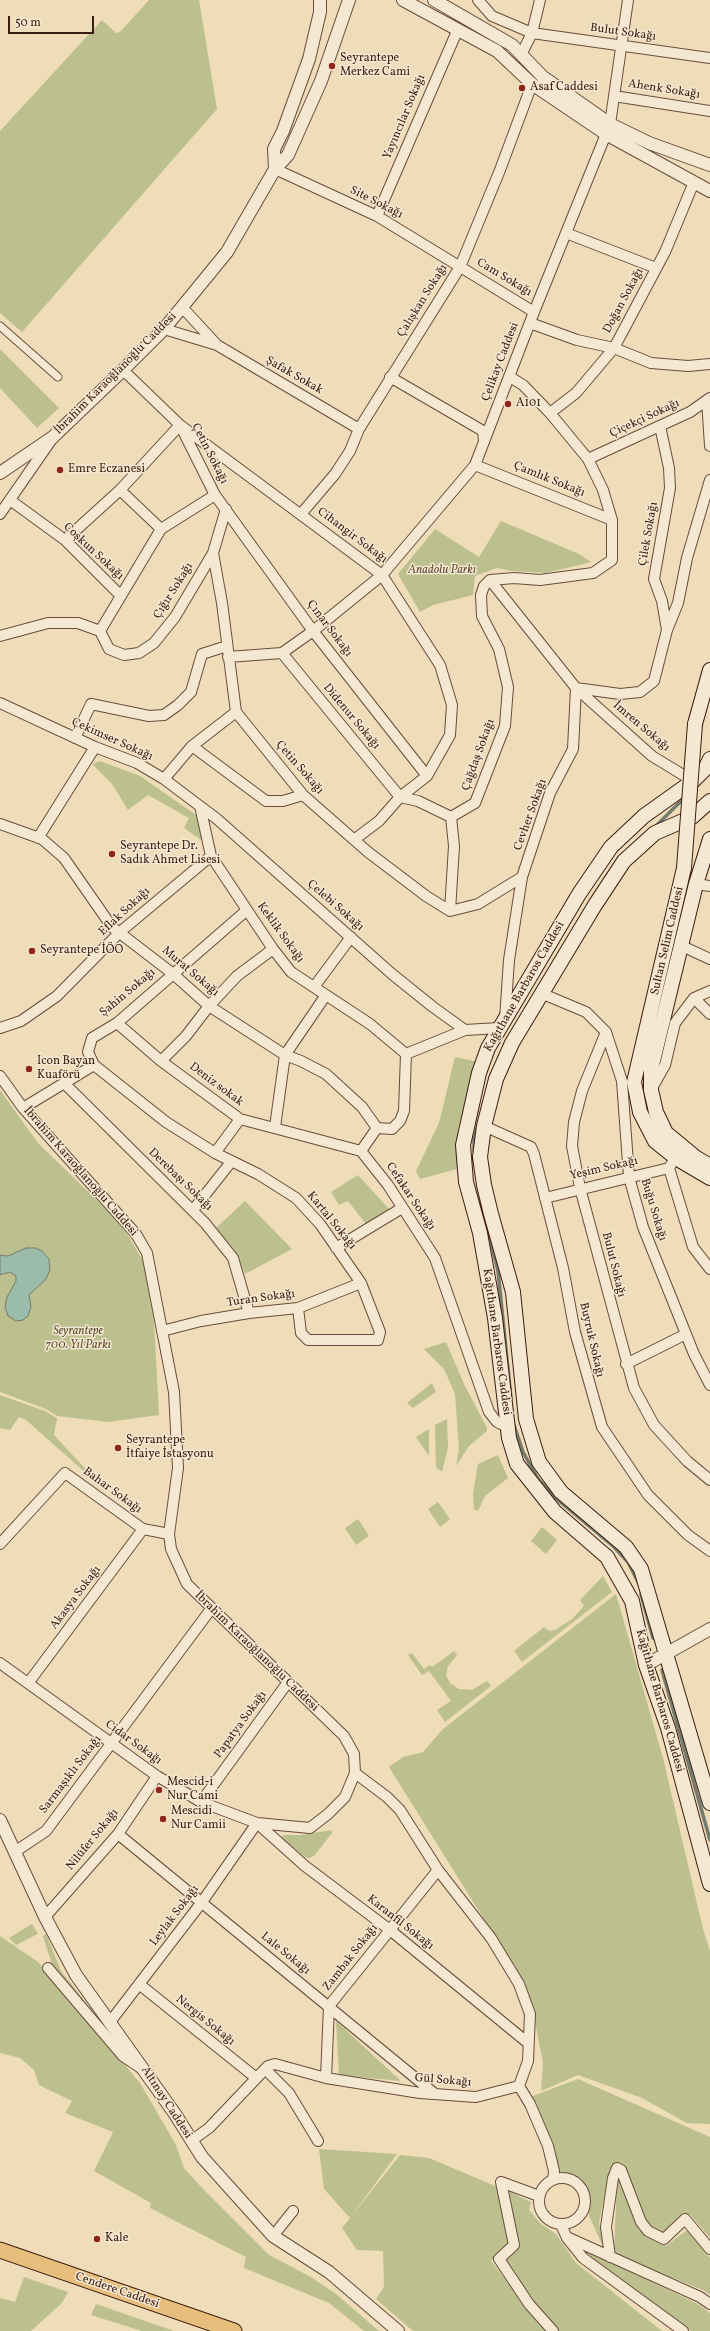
<!DOCTYPE html>
<meta charset="utf-8">
<style>
body{margin:0}
#map{position:relative;width:710px;height:2331px;overflow:hidden;background:#efdcb9;font-family:Vollkorn,serif}
canvas{display:block}
.scale{position:absolute;left:8px;top:16px;width:86px;height:18px;box-sizing:border-box;border:2px solid #3b1c11;border-top:0;padding-left:5px;font-size:12px;line-height:14px;white-space:nowrap;color:#3b1c11;-webkit-text-stroke:3px #f5e8d2;paint-order:stroke}
</style>
<div id="map">
<canvas width="710" height="2331"></canvas>
<div class="scale">50 m</div>
</div>
<script>
const ctx = document.querySelector('canvas').getContext('2d');
ctx.lineJoin = 'round';
function fill(path, color) { ctx.fillStyle = color; ctx.fill(path, 'evenodd'); }
const poly = rows => new Path2D(rows.map(r => 'M' + r).join(''));
function stroke(path, color, width, dash) { ctx.strokeStyle = color; ctx.lineWidth = width; ctx.lineCap = dash ? 'butt' : 'round'; ctx.setLineDash(dash || []); ctx.stroke(path); }
function label(font, color, halo, rows, align = 'center') {
  ctx.font = font + ' Vollkorn,serif'; ctx.lineWidth = 3; ctx.setLineDash([]); ctx.textBaseline = 'middle'; ctx.strokeStyle = halo; ctx.fillStyle = color; for (const [text, x, y, turn = 0] of rows) {
    ctx.save(); ctx.translate(x, y); ctx.rotate((+turn || 0) * Math.PI / 180); ctx.textAlign = isNaN(turn) ? turn : align; if (halo) ctx.strokeText(text, 0, 0); ctx.fillText(text, 0, 0); ctx.restore();
  }
}
const green = poly([
 [149,0,199,0,217,109,22,332,0,313,0,131,102,20,116,33,120,32],
 [0,349,59,408,37,428,0,388],
 [501,521,579,554,591,562,546,573,512,571,497,568,475,576,473,595,433,605,420,612,398,574,435,529,479,557],
 [100,761,140,776,199,817,204,842,184,828,189,818,148,795,128,810,112,784,92,764],
 [455,1057,478,1062,458,1128,457,1169,420,1179,416,1171,439,1123],
 [0,1090,38,1143,109,1212,128,1235,143,1261,154,1322,159,1415,108,1422,57,1416,46,1409,0,1392],
 [358,1175,389,1209,366,1224,348,1201,339,1205,331,1192],
 [245,1201,292,1249,245,1274,234,1249,216,1228],
 [446,1342,464,1384,487,1428,487,1431,469,1446,456,1466,459,1449,455,1394,444,1369,424,1349],
 [432,1383,436,1392,413,1408,407,1403],
 [0,1395,45,1411,57,1418,54,1435,103,1488,26,1420,19,1417,10,1430,0,1428],
 [447,1419,448,1447,442,1472,436,1467,435,1425],
 [429,1429,429,1456,416,1437],
 [498,1455,508,1478,485,1496,478,1511,474,1509,473,1493,478,1464],
 [438,1502,450,1519,440,1527,428,1509],
 [358,1519,369,1536,356,1545,345,1528],
 [542,1527,557,1540,546,1554,531,1541],
 [603,1576,612,1592,522,1662,514,1651,544,1627,549,1631,555,1630,572,1619,584,1606,580,1600],
 [616,1594,663,1758,703,1929,710,1951,710,2124,687,2123,642,2098,578,2075,541,2091,543,2063,536,2027,520,1977,389,1767,403,1757,423,1752,443,1729],
 [454,1651,457,1655,448,1666,446,1675,450,1683,459,1689,472,1690,487,1681,491,1686,445,1722,437,1710,451,1701,429,1671,422,1675,408,1655,412,1653,424,1669,430,1665,432,1667],
 [331,1830,332,1833,314,1856,309,1858,305,1857,281,1838,283,1835,301,1835],
 [32,1924,38,1934,16,1945,9,1938],
 [46,1934,61,1971,117,2042,54,1971,43,1936],
 [0,1936,38,1962,140,2083,176,2145,184,2168,203,2189,269,2255,311,2277,336,2294,379,2331,364,2331,329,2303,244,2268,246,2257,150,2208,151,2203,94,2171,113,2132,65,2113,72,2101,39,2085,34,2070,20,2058,0,2053],
 [336,2021,401,2081,339,2075],
 [578,2079,710,2137,710,2238,690,2214,681,2218,667,2234,660,2235,646,2221,624,2165,616,2165,610,2169,599,2223,605,2249,604,2249,588,2213,588,2193,581,2182,571,2176,559,2175,530,2097],
 [319,2149,397,2154,350,2218,324,2189],
 [400,2155,429,2158,500,2188,509,2243,491,2261,546,2331,413,2331,376,2299,384,2287,383,2251,357,2250,342,2228],
 [617,2176,620,2176,639,2230,666,2246,687,2230,710,2258,710,2295,703,2290,614,2254],
 [509,2191,531,2202,529,2210,541,2224,556,2234,576,2263,662,2331,556,2331,533,2303,503,2258,518,2246],
 [578,2247,696,2303,710,2313,710,2331,691,2331],
 [24,2277,68,2292,62,2303,31,2331,0,2331,0,2298,15,2302],
 [96,2304,174,2331,142,2331,91,2315]
]);
const water = poly([
 [26,1248,36,1248,42,1251,49,1259,50,1270,46,1279,29,1295,31,1307,28,1316,23,1320,16,1321,8,1316,5,1307,7,1297,16,1281,16,1276,10,1272,0,1275,0,1255,8,1256,26,1248]
]);
const stream = poly([
 [655,827,685,797],
 [474,1151,474,1139,477,1128],
 [482,1204,498,1271,511,1398],
 [513,1422,523,1452,538,1479,558,1500,613,1546,628,1562,639,1584],
 [641,1594,653,1638],
 [662,1670,710,1840]
]);
const pedestrian = poly([
 [0,326,58,377]
]);
const minor = poly([
 [478,0,492,16,532,33,710,58],
 [522,53,532,33,540,0],
 [614,96,710,111],
 [610,124,628,0],
 [275,169,377,216,534,312],
 [377,216,458,29],
 [566,233,656,268],
 [182,307,217,345],
 [530,323,577,340,614,348,651,363,688,366,710,364],
 [164,329,217,345,359,429],
 [123,370,180,425,382,575,440,665,452,705,450,735,427,776,400,797,379,821,355,839],
 [390,377,483,431,484,441],
 [707,400,710,446],
 [550,413,576,393,614,348,665,252,694,182],
 [588,459,690,412,710,398],
 [475,465,612,520],
 [120,490,161,529],
 [10,500,65,540,120,595],
 [226,509,213,553,222,603,236,712,303,795,368,852,426,896,450,911,478,904,522,877],
 [0,514,52,439],
 [301,514,335,474,350,451,359,429,460,267,500,170,532,84],
 [65,540,120,490,180,425,215,495,313,631,427,776],
 [490,580,576,688,573,749,550,793,522,877,509,960,505,1019],
 [667,630,678,603,687,558,710,480],
 [100,631,161,529,215,495],
 [100,631,109,649,124,655,139,653,154,643,175,617,213,553],
 [0,636,48,623,78,623,100,631],
 [282,653,400,797],
 [228,657,282,653,313,631,382,575,475,465,534,312,606,134],
 [576,688,620,694,640,692,654,681,667,630,662,601,654,579,670,488,669,468,660,426],
 [576,688,652,756,693,781],
 [0,703,95,747,137,763,164,779,192,746,266,801,283,801,303,795],
 [75,738,91,704,149,716,164,715,178,705,191,692,202,654,227,646],
 [192,746,236,712],
 [164,779,217,819,392,974,433,1007,465,1030,499,1028],
 [400,797,418,801,451,817,475,803,505,726,508,687,499,649,482,616,481,595,484,586,490,580,514,578,540,580,593,573,612,560,612,520,603,490,588,459,550,413,523,385,510,377],
 [200,806,211,856,273,949,291,972,370,1024,406,1054],
 [0,824,42,839,64,858,112,927,172,973,209,1006,285,1055,301,1061,326,1074,362,1107,377,1128],
 [38,838,95,747],
 [696,884,710,886],
 [450,911,454,846,451,817],
 [682,946,710,959],
 [314,987,351,937],
 [543,994,586,1012,606,1032,622,1081,629,1177,643,1227,694,1354,710,1385],
 [694,998,710,1014],
 [117,1023,161,1061,240,1119,361,1151],
 [0,1028,21,1021,57,996,120,932,211,856],
 [606,1032,582,1091,574,1122,572,1146,580,1188,634,1388,654,1425,687,1461,710,1480],
 [161,1061,186,1036,209,1006,237,976,273,949],
 [94,1065,166,1122,215,1153,258,1174,296,1198,320,1224,361,1283,380,1332,378,1340,308,1340,301,1333,298,1308],
 [0,1076,23,1108,136,1234,147,1253,174,1392,178,1468,169,1534,171,1549,187,1584,344,1736,354,1754,355,1773,345,1797,328,1814,310,1828,257,1823,201,1802,157,1776,0,1663],
 [64,1083,205,1223,233,1258,249,1313],
 [652,1088,665,1065,675,1023,694,998,710,991],
 [23,1108,94,1065,88,1052,92,1038,117,1023,247,910],
 [484,1126,531,1147,534,1154,563,1268,575,1332,602,1427,648,1495,688,1535,710,1551],
 [275,1127,285,1055,326,995],
 [361,1151,388,1185,435,1258,489,1412,497,1422,507,1427],
 [361,1151,377,1128,392,1129,400,1121,404,1111,406,1054,465,1030],
 [215,1153,240,1119],
 [672,1163,669,1168,693,1247,710,1269],
 [545,1198,669,1168],
 [193,1210,231,1162],
 [336,1248,402,1208],
 [162,1331,201,1321,249,1313,298,1308,361,1283],
 [626,1364,686,1334],
 [0,1544,65,1473,143,1529,169,1534],
 [29,1682,143,1529],
 [201,1802,288,1682],
 [118,1834,435,2094],
 [16,1851,46,1831,211,1609],
 [45,1917,118,1834,157,1776],
 [48,1968,123,2056,141,2068],
 [139,1984,255,2077],
 [110,2022,202,1902,257,1823,305,1866,390,1930,528,2043],
 [265,2069,289,2093,318,2141],
 [326,2078,329,2006,438,1870],
 [519,2086,530,2104,548,2146,554,2171,553,2180],
 [191,2141,209,2128,268,2066,275,2064,326,2078,420,2093,476,2097,519,2086,528,2061,530,2014,519,1984,491,1938,438,1870,400,1810,387,1797,355,1773],
 '539 2201a23 23 0 1 1 46 0a23 23 0 1 1-46 0Z',
 [501,2182,514,2245,499,2259,529,2304,553,2331],
 [501,2182,539,2196],
 [561,2225,567,2238,583,2258,683,2331],
 [273,2236,293,2211],
 [569,2238,700,2297,710,2304],
 [610,2257,606,2227,613,2178,617,2168,621,2170,641,2222,648,2231,664,2239,685,2219,710,2249]
]);
const tertiary = poly([
 [403,0,497,51,532,84,606,134,710,191],
 [434,0,512,45,543,77,610,124,649,143,710,165],
 [275,169,274,149,283,131,309,59,320,12,320,0],
 [0,473,53,437,123,370,164,329,227,252,275,169,288,155,321,81,349,0],
 [646,1665,710,1629],
 [0,1820,45,1917,76,1975,175,2114,202,2157,273,2236,329,2272,398,2331]
]);
const secondary = poly([
 [695,724,710,670],
 [710,759,705,769,693,781,644,816,611,847,579,894,488,1048,479,1073,463,1145,466,1182,480,1233,495,1318,509,1438,517,1464,555,1512,607,1557,632,1601,646,1665,668,1728,710,1884],
 [710,801,692,817,655,833,624,861,595,905,512,1043,496,1079,484,1126,480,1157,484,1185,491,1214,513,1292,526,1419,539,1462,561,1492,626,1547,641,1569,710,1803],
 [710,839,696,884,651,1069,651,1090,656,1112,666,1133,695,1157,710,1166],
 [684,868,634,1082,640,1112,655,1141,676,1158,710,1178]
]);
const primary = poly([
 [0,2250,234,2331]
]);
const secondaryBridge = poly([
 [684,868,695,724]
]);
const markers = [
 [332,66,4,"#8f2418"],
 [522,88,4,"#8f2418"],
 [508,404,4,"#8f2418"],
 [60,470,4,"#8f2418"],
 [112,854,4,"#8f2418"],
 [32,951,4,"#8f2418"],
 [29,1069,4,"#8f2418"],
 [118,1448,4,"#8f2418"],
 [159,1790,4,"#8f2418"],
 [163,1819,4,"#8f2418"],
 [97,2239,4,"#8f2418"]
];
const streetNames = [
 ["Bulut Sokağı",623,33,8],
 ["Ahenk Sokağı",664,90,9],
 ["Yayıncılar Sokağı",405,117,-67],
 ["Site Sokağı",376,203,27],
 ["Cam Sokağı",504,278,31],
 ["Çalışkan Sokağı",423,301,-58],
 ["Doğan Sokağı",624,301,-62],
 ["Çelikay Caddesi",501,362,-69],
 ["İbrahim Karaoğlanoğlu Caddesi",116,374,-45],
 ["Şafak Sokak",294,376,30],
 ["Çiçekçi Sokağı",645,419,-25],
 ["Çetin Sokağı",209,454,63],
 ["Çamlık Sokağı",549,480,22],
 ["Çilek Sokağı",649,534,-80],
 ["Cihangir Sokağı",352,536,37],
 ["Coşkun Sokağı",93,552,43],
 ["Çığır Sokağı",174,591,-58],
 ["Çınar Sokağı",329,629,53],
 ["Didenur Sokağı",351,717,50],
 ["İmren Sokağı",641,727,40],
 ["Çekimser Sokağı",112,740,24],
 ["Çağdaş Sokağı",479,755,-70],
 ["Çetin Sokağı",299,768,49],
 ["Cevher Sokağı",531,815,-70],
 ["Çelebi Sokağı",335,906,41],
 ["Eflak Sokağı",125,912,-43],
 ["Keklik Sokağı",280,933,54],
 ["Sultan Selim Caddesi",668,941,-77],
 ["Murat Sokağı",190,972,40],
 ["Kağıthane Barbaros Caddesi",525,987,-60],
 ["Şahin Sokağı",128,993,-40],
 ["Deniz sokak",216,1085,37],
 ["Yeşim Sokağı",604,1169,-13],
 ["İbrahim Karaoğlanoğlu Caddesi",80,1172,49],
 ["Derebaşı Sokağı",180,1180,44],
 ["Cefakar Sokağı",410,1197,56],
 ["Buğu Sokağı",653,1210,73],
 ["Kartal Sokağı",331,1221,51],
 ["Bulut Sokağı",613,1265,76],
 ["Turan Sokağı",261,1299,-8],
 ["Buyruk Sokağı",591,1340,77],
 ["Kağıthane Barbaros Caddesi",496,1342,82],
 ["Bahar Sokağı",112,1491,36],
 ["Akasya Sokağı",76,1598,-53],
 ["İbrahim Karaoğlanoğlu Caddesi",256,1652,44],
 ["Kağıthane Barbaros Caddesi",659,1701,74],
 ["Papatya Sokağı",241,1725,-54],
 ["Cidar Sokağı",133,1743,36],
 ["Sarmaşıklı Sokağı",71,1775,-53],
 ["Nilüfer Sokağı",93,1840,-51],
 ["Leylak Sokağı",175,1916,-53],
 ["Karanfil Sokağı",400,1923,38],
 ["Lale Sokağı",285,1954,39],
 ["Zambak Sokağı",351,1958,-52],
 ["Nergis Sokağı",205,2021,39],
 ["Gül Sokağı",443,2081,5],
 ["Altınay Caddesi",166,2103,57],
 ["Cendere Caddesi",117,2291,19]
];
const poiNames = [
 ["Seyrantepe",340,59],
 ["Merkez Cami",340,73],
 ["Asaf Caddesi",530,88],
 ["A101",516,404],
 ["Emre Eczanesi",68,470],
 ["Seyrantepe Dr.",120,847],
 ["Sadık Ahmet Lisesi",120,861],
 ["Seyrantepe İÖO",40,951],
 ["Icon Bayan",37,1062],
 ["Kuaförü",37,1076],
 ["Seyrantepe",126,1441],
 ["İtfaiye İstasyonu",126,1455],
 ["Mescid-i",167,1783],
 ["Nur Cami",167,1797],
 ["Mescidi",171,1812],
 ["Nur Camii",171,1826],
 ["Kale",105,2239]
];
const parkNames = [
 ["Anadolu Parkı",442,571],
 ["Seyrantepe",78,1332],
 ["700. Yıl Parkı",78,1346]
];
fill(green, '#bbc08e');
fill(water, '#9bbcaa');
stroke(water, '#757c6d', 1);
stroke(stream, '#757c6d', 3.5);
stroke(pedestrian, '#684c3b', 9);
stroke(minor, '#684c3b', 12);
stroke(tertiary, '#684c3b', 14);
stroke(secondary, '#3b1c11', 16);
stroke(primary, '#3b1c11', 17);
stroke(pedestrian, '#f5e8d2', 7);
stroke(minor, '#f5e8d2', 10);
stroke(tertiary, '#f5e8d2', 12);
stroke(secondary, '#f5e8d2', 14);
stroke(primary, '#e8be7c', 15);
stroke(secondaryBridge, '#3b1c11', 16, []);
stroke(secondaryBridge, '#f5e8d2', 14);
for (const [x, y, r, color] of markers) { const dot = new Path2D(); dot.arc(x, y, r, 0, 2 * Math.PI); ctx.fillStyle = color; ctx.fill(dot); stroke(dot, '#f5e8d2', 1.5); }
label('12px', '#3b1c11', '#f5e8d2', streetNames);
label('12px', '#3b1c11', '#f5e8d2', poiNames, 'left');
label('italic 12px', '#614d36', '#f5e8d2', parkNames);
</script>
